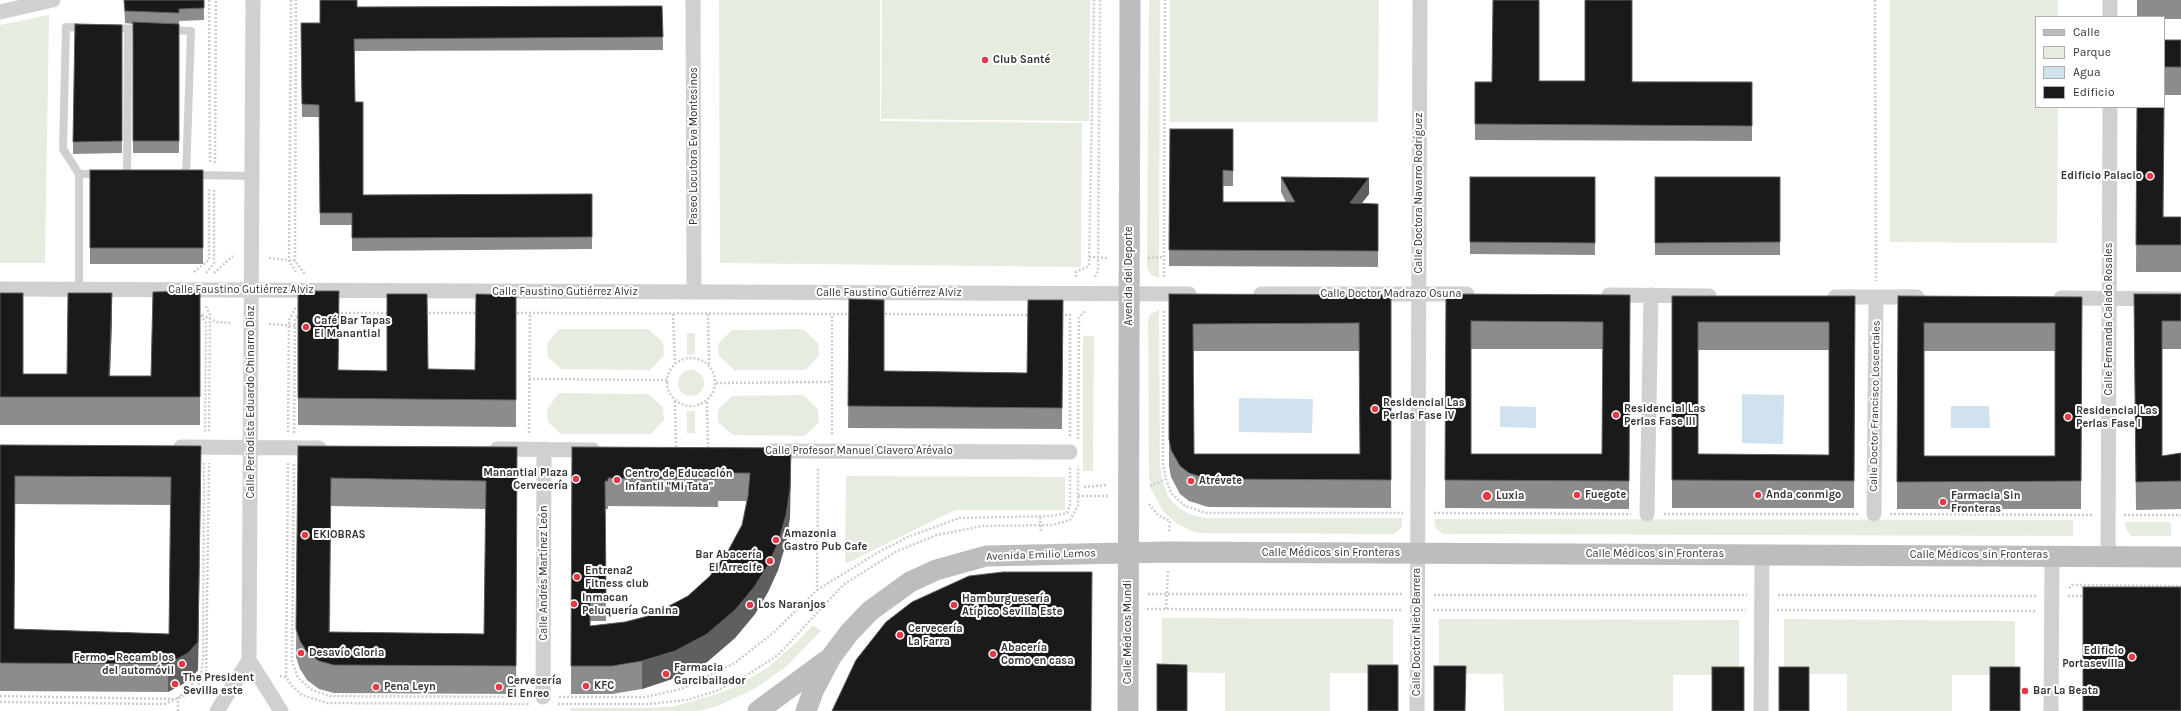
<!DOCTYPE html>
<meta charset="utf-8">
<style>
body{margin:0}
#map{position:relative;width:2181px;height:711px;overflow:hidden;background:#fff;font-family:Karla,sans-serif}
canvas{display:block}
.legend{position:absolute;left:2035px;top:16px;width:130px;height:92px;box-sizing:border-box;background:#fff;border:1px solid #adadad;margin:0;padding:5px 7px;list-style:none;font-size:12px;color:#333}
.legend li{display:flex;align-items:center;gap:8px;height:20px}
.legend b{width:20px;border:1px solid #adadad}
</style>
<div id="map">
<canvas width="2181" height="711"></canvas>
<ul class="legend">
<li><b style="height:5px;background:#bdbdbd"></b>Calle</li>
<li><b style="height:11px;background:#e6ecdf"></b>Parque</li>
<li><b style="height:11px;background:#cfe2ee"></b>Agua</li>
<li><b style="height:11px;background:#1a1a1a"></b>Edificio</li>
</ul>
</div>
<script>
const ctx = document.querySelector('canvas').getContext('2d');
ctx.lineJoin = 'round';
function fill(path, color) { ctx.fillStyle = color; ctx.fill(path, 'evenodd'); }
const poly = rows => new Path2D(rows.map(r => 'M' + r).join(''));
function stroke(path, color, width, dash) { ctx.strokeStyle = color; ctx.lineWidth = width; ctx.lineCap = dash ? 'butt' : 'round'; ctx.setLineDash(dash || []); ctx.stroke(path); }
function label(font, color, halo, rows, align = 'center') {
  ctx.font = font + ' Karla,sans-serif'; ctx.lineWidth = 4; ctx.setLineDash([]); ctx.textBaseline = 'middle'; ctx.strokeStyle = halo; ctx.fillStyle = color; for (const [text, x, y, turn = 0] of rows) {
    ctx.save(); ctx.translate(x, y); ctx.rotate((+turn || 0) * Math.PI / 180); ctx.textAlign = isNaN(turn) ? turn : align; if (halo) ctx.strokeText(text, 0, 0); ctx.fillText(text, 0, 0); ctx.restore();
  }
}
const green = poly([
 [719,0,880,0,880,121,1082,123,1081,267,720,263],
 [882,0,1090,0,1089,121,881,119],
 [1149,0,1160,0,1159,278,1151,275,1147,267],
 [1170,0,1379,0,1378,122,1170,122],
 [1890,0,2058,0,2058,17,2036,17,2036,107,2058,107,2057,243,1890,242],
 [49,15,45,263,0,263,0,25],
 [1159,310,1160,465,1162,480,1168,496,1176,506,1189,514,1205,518,1402,518,1402,526,1398,531,1393,534,1203,533,1191,531,1176,523,1163,511,1151,489,1149,479,1148,320,1150,314],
 [559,329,648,329,663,342,664,355,650,370,561,369,548,357,547,344],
 [803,329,818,343,819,355,806,370,734,370,719,356,718,344,732,330],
 [687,333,695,333,695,354,687,355],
 [1083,336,1094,336,1093,471,1083,471],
 '678 383a13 13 0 1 1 26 0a13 13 0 1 1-26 0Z',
 [559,393,648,394,663,407,664,420,651,434,561,434,548,422,547,409],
 [803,395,818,409,819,422,805,436,733,435,718,422,718,410,732,396],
 [687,411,695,411,695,433,687,433],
 [846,476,1065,477,1065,510,955,510,845,564],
 [1434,519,2073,520,2073,536,1443,534,1436,529],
 [2125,522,2171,522,2171,536,2131,536,2126,529],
 [1162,618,1393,619,1393,673,1330,673,1330,711,1225,711,1225,673,1162,672],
 [1439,619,1739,620,1739,675,1673,675,1673,711,1504,711,1503,674,1439,673],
 [1784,619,2015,621,2015,675,1952,675,1952,711,1847,711,1847,674,1784,674],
 [813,625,821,631,787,666,756,688,718,706,699,711,570,711,570,708,649,708,675,706,717,694,735,687,767,668,799,640]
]);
const water = poly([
 [1742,394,1784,395,1783,444,1742,443],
 [1239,398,1313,399,1312,433,1239,432],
 [1500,406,1536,407,1536,428,1500,427],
 [1951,406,1989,406,1990,428,1951,428]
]);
const path = poly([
 [209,0,210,162],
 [291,0,289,261,297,273],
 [1875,0,1876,281],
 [215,163,216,0],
 [1089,257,1109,258],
 [269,258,295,261,305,274],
 [1148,258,1164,257],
 [295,261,296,0],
 [194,272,209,260,209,188],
 [206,273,214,263,214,188],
 [214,273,233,256],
 [1076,277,1076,272,1089,266,1094,0],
 [1095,277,1098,270,1100,0],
 [1164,277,1165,0],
 [206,306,210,315,209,432],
 [1164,311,1163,465,1166,479,1171,493,1185,506,1206,513,1403,513],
 [337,313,390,313],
 [425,313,478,313],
 [513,313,852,314],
 [673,314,675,363],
 [708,314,709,364],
 [881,314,1030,315],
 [201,315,206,323,205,432],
 [202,315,217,322,232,323],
 [1061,315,1070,315,1070,436],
 [269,324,295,326],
 '667 382a24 24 0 1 1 48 0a24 24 0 1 1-48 0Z',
 [529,379,667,380],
 [716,383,832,382],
 [675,401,676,450],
 [707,402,708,450],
 [288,432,289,320,296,307],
 [294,433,295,318,300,314],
 [529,433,530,313],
 [832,434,832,314],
 [1078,439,1079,317,1086,310],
 [294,464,292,661,298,678,312,690,330,696,526,697],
 [1150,486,1166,479],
 [1084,487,1107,485],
 [1078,496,1109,496],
 [1149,504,1158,515,1170,521,1169,532],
 [1434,513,1631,514],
 [1664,514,1859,514],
 [1890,514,2093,515],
 [2124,515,2181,515],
 [1040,517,1041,533],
 [2069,588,2072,585,2181,586],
 [817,590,877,553,908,537,959,518,1052,516,1067,513,1070,505,1070,467],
 [1148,594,1403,594],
 [1434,595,1747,595],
 [1778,595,2037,596],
 [2068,596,2087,596],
 [1147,609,1402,610],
 [1166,609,1168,571],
 [1433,610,1746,610],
 [1777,610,2036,611],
 [206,676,209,463],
 [280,676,286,677,292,686,302,695,327,703,529,704],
 [286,677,288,463],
 [0,696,174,699],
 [559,697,645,697,681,689,735,663,774,632,817,590,818,467],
 [0,702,164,704,191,693,206,676,221,676],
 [558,704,648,704,687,700,716,691,741,679,778,655,843,585,897,551,937,535,982,526,1052,525,1070,520,1078,506,1078,466],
 [178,711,178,698,201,675,203,659,204,463]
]);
const lane = poly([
 [112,28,144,29],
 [168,30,191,31,186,175],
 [79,174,63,149,66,27,84,28],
 [127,175,128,29],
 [193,175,253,176],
 [79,289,79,174,100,174]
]);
const street = poly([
 [693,0,694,292],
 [0,12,53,0],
 [2110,17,2110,0],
 [0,289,1189,294],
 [1261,294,1467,294],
 [1609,295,1709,296],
 [1835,297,1917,297],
 [2061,298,2181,299],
 [181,447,319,448],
 [497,449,593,450],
 [771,451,1070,452],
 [1647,514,1651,295],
 [1874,514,1876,297],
 [2108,556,2110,107],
 [249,660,253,0],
 [249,660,281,711],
 [543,697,544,449],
 [217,711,249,660],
 [1417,711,1420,0],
 [1761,711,1762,554],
 [2051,711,2052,555]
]);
const secondary = poly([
 [758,711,826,661],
 [806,711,814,689,831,657,849,633,870,611,910,582,936,570,986,556,1169,552,2181,557],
 [1128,711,1130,0]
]);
const wall = poly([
 [124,0,204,0,204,20,179,21,179,153,133,153,133,24,125,23],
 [2137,0,2181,0,2181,19,2164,19,2164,17,2137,17],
 [662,6,663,50,355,51,355,102,363,195,592,194,592,249,352,251,352,225,320,225,319,117,302,117,301,23,320,23,357,7],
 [75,24,122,25,122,153,73,154],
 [2164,40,2181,40,2181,95,2164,95],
 [1539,81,1752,82,1752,141,1475,140,1475,82],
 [2137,107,2164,217,2181,217,2181,272,2136,272],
 [1170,129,1233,129,1233,186,1223,186,1223,202,1286,202,1281,192,1281,177,1369,194,1361,204,1378,204,1378,267,1169,266],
 [90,170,203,170,203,264,90,264],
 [1470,177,1595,177,1595,255,1470,254],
 [1655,177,1780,177,1780,255,1655,255],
 [200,291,200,425,0,425,0,293,23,374,67,374,112,321,110,376,151,376],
 [298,291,339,319,338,370,387,371,475,370,516,295,516,427,298,425],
 [1169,294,1391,295,1391,508,1208,507,1189,501,1180,494,1171,477,1169,466],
 [1193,351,1359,351,1360,454,1194,454],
 [1446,294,1630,295,1629,509,1445,508],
 [1471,349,1603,349,1602,454,1471,454],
 [2181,294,2181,349,2162,349,2162,456,2181,453,2181,509,2136,510,2134,322],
 [1672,296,1855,296,1854,508,1672,508],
 [1698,350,1829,350,1829,455,1698,454],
 [1898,296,2082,297,2081,509,1897,509],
 [1924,351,2055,351,2055,456,1924,456],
 [849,299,884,371,1027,373,1063,300,1062,429,848,428],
 [0,445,201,474,198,670,188,681,168,692,0,691],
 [15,504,170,505,169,634,14,629],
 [298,446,517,447,516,694,334,693,319,689,307,680,300,669,296,657],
 [331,506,486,509,484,634,330,632],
 [572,447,791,448,790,517,786,543,778,570,768,592,755,614,735,638,707,662,675,678,642,689,612,694,571,694],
 [718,501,747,501,742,525,728,551,710,576,688,596,652,615,625,622,590,626,590,621,606,621,605,509,608,509,608,506,718,507]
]);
const shadedWall = poly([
 [1369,178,1369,194,1350,219,1350,203],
 [112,293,112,321,109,397,109,376],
 [201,446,198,670,188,681,168,692,168,664],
 [791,448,790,517,786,543,778,570,768,592,755,614,735,638,707,662,675,678,642,689,642,661,786,515]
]);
const building = poly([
 [124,0,204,0,204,8,179,9,179,13,125,11,124,0],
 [320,0,357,0,357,7,662,6,663,37,354,39,355,102,363,102,363,195,592,194,592,237,352,238,352,213,320,213,319,105,302,104,301,23,320,23,320,0],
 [1493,0,1539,0,1539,81,1585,81,1585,0,1632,0,1632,82,1752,82,1752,126,1475,124,1475,82,1492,82,1493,0],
 [133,22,179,24,179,141,133,141,133,22],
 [75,24,122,25,122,141,73,142,75,24],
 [2164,40,2181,40,2181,67,2164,67,2164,40],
 [2137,107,2164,107,2163,217,2181,217,2181,245,2136,245,2137,107],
 [1170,129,1233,129,1233,171,1223,170,1223,202,1295,202,1281,177,1369,178,1350,203,1378,204,1378,251,1169,250,1170,129],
 [90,170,203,170,203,248,90,248,90,170],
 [1470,177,1595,177,1595,243,1470,242,1470,177],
 [1655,177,1780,177,1780,242,1655,243,1655,177],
 [200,291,200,397,0,397,0,293,23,293,23,374,67,374,68,293,112,293,109,376,151,376,153,292,200,291],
 [298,291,339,291,338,370,387,371,387,294,427,294,428,369,475,370,476,294,516,295,516,400,298,398,298,291],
 [1169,294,1391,295,1391,480,1208,479,1189,473,1180,466,1171,450,1169,439,1169,294],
 [1359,323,1360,454,1194,454,1193,324,1359,323],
 [1446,294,1630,295,1629,481,1445,480,1446,294],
 [1471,321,1603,322,1602,454,1471,454,1471,321],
 [2134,294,2181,294,2181,321,2162,321,2162,456,2181,453,2181,481,2136,482,2134,294],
 [1672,296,1855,296,1854,481,1672,480,1672,296],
 [1698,322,1829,322,1829,455,1698,454,1698,322],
 [1898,296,2082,297,2081,481,1897,482,1898,296],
 [1924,323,2055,323,2055,456,1924,456,1924,323],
 [849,299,884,300,884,371,1027,373,1028,300,1063,300,1062,408,848,406,849,299],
 [0,445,201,446,198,642,188,653,168,664,0,663,0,445],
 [15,476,171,477,169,634,14,629,15,476],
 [298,446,517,447,516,666,334,665,319,661,307,652,300,641,296,629,298,446],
 [331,478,486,481,484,634,329,632,331,478],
 [572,447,791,448,790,489,786,515,778,543,768,565,755,586,735,610,707,634,675,651,642,661,612,666,571,666,572,447],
 [718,473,750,473,748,496,742,525,728,551,710,576,688,596,652,615,625,622,590,626,590,594,606,593,605,481,608,481,608,478,718,479,718,473],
 [1003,572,1092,572,1091,711,832,711,856,660,886,622,912,602,969,576,1003,572],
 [2083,587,2181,587,2181,711,2083,711,2083,587],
 [1157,664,1187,665,1187,711,1157,711,1157,664],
 [1368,665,1398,665,1398,711,1368,711,1368,665],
 [1434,666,1466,666,1465,711,1434,711,1434,666],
 [1712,667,1744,667,1744,711,1712,711,1712,667],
 [1779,667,1809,667,1809,711,1779,711,1779,667],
 [1990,667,2020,667,2020,711,1990,711,1990,667]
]);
const markers = [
 [985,60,4,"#e63946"],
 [2150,176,4,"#e63946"],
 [306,327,4,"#e63946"],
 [1375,409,4,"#e63946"],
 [1616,415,4,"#e63946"],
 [2068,417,4,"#e63946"],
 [576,479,4,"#e63946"],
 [617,480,4,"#e63946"],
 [1191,481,4,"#e63946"],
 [1577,495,4,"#e63946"],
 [1758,495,4,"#e63946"],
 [1487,496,5,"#e63946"],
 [1943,502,4,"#e63946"],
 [305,535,4,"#e63946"],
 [776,540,4,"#e63946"],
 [770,561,4,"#e63946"],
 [577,577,4,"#e63946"],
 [574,604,4,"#e63946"],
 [750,605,4,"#e63946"],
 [954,605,4,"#e63946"],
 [900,635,4,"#e63946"],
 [301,653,4,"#e63946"],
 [993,654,4,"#e63946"],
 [2132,657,4,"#e63946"],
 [182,664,4,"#e63946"],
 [666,674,4,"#e63946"],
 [175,684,4,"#e63946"],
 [586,686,4,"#e63946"],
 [376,687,4,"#e63946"],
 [499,687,4,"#e63946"],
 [2025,691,4,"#e63946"]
];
const poiNames = [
 ["Club Santé",993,60],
 ["Edificio Palacio",2142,176,"right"],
 ["Café Bar Tapas",314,321],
 ["El Manantial",314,334],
 ["Residencial Las",1383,403],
 ["Perlas Fase IV",1383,416],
 ["Residencial Las",1624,409],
 ["Perlas Fase III",1624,422],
 ["Residencial Las",2076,411],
 ["Perlas Fase I",2076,424],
 ["Manantial Plaza",568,473,"right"],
 ["Cervecería",568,486,"right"],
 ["Centro de Educación",625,474],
 ["Infantil \"Mi Tata\"",625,487],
 ["Atrévete",1199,481],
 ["Fuegote",1585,495],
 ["Anda conmigo",1766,495],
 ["Luxia",1496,496],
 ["Farmacia Sin",1951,496],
 ["Fronteras",1951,509],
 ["Amazonia",784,534],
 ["Gastro Pub Cafe",784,547],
 ["EKIOBRAS",313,535],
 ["Bar Abacería",762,555,"right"],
 ["El Arrecife",762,568,"right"],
 ["Entrena2",585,571],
 ["Fitness club",585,584],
 ["Inmacan",582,598],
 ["Peluquería Canina",582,611],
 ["Hamburguesería",962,599],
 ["Atípico Sevilla Este",962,612],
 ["Los Naranjos",758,605],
 ["Cervecería",908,629],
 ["La Farra",908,642],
 ["Abacería",1001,648],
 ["Como en casa",1001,661],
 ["Edificio",2124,651,"right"],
 ["Portasevilla",2124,664,"right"],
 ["Desavío Gloria",309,653],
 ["Fermo - Recambios",174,658,"right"],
 ["del automóvil",174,671,"right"],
 ["Farmacia",674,668],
 ["Garcibailador",674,681],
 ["The President",183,678],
 ["Sevilla este",183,691],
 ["Cervecería",507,681],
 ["El Enreo",507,694],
 ["KFC",594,686],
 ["Pena Leyn",384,687],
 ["Bar La Beata",2033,691]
];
const streetNames = [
 ["Paseo Locutora Eva Montesinos",694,146,-90],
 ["Calle Doctora Navarro Rodríguez",1419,193,-90],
 ["Avenida del Deporte",1129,276,-90],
 ["Calle Faustino Gutiérrez Alviz",241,290],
 ["Calle Faustino Gutiérrez Alviz",565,292],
 ["Calle Faustino Gutiérrez Alviz",889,293],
 ["Calle Doctor Madrazo Osuna",1391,294],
 ["Calle Fernanda Calado Rosales",2109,319,-90],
 ["Calle Periodista Eduardo Chinarro Diaz",251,402,-90],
 ["Calle Doctor Francisco Loscertales",1875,406,-89],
 ["Calle Profesor Manuel Clavero Arévalo",859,451],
 ["Calle Médicos sin Fronteras",1331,553],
 ["Calle Médicos sin Fronteras",1655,554],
 ["Avenida Emilio Lemos",1041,555,-2],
 ["Calle Médicos sin Fronteras",1979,555],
 ["Calle Andrés Martínez León",544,573,-90],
 ["Calle Médicos Mundi",1128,632,-90],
 ["Calle Doctor Nieto Barrera",1417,632,-90]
];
fill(green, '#e6ecdf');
fill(water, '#cfe2ee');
stroke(path, '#cdcdcd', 2.5, [2, 2]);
stroke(lane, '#d0d0d0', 8);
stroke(street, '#d0d0d0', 15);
stroke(secondary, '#bdbdbd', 21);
fill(wall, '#8c8c8c');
fill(shadedWall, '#5f5f5f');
fill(building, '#1a1a1a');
stroke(building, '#5f5f5f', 1);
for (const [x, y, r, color] of markers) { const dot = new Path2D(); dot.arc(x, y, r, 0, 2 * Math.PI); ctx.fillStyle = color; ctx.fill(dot); stroke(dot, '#fff', 1.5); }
label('bold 11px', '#333', '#fff', poiNames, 'left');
label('11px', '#333', '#fff', streetNames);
</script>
